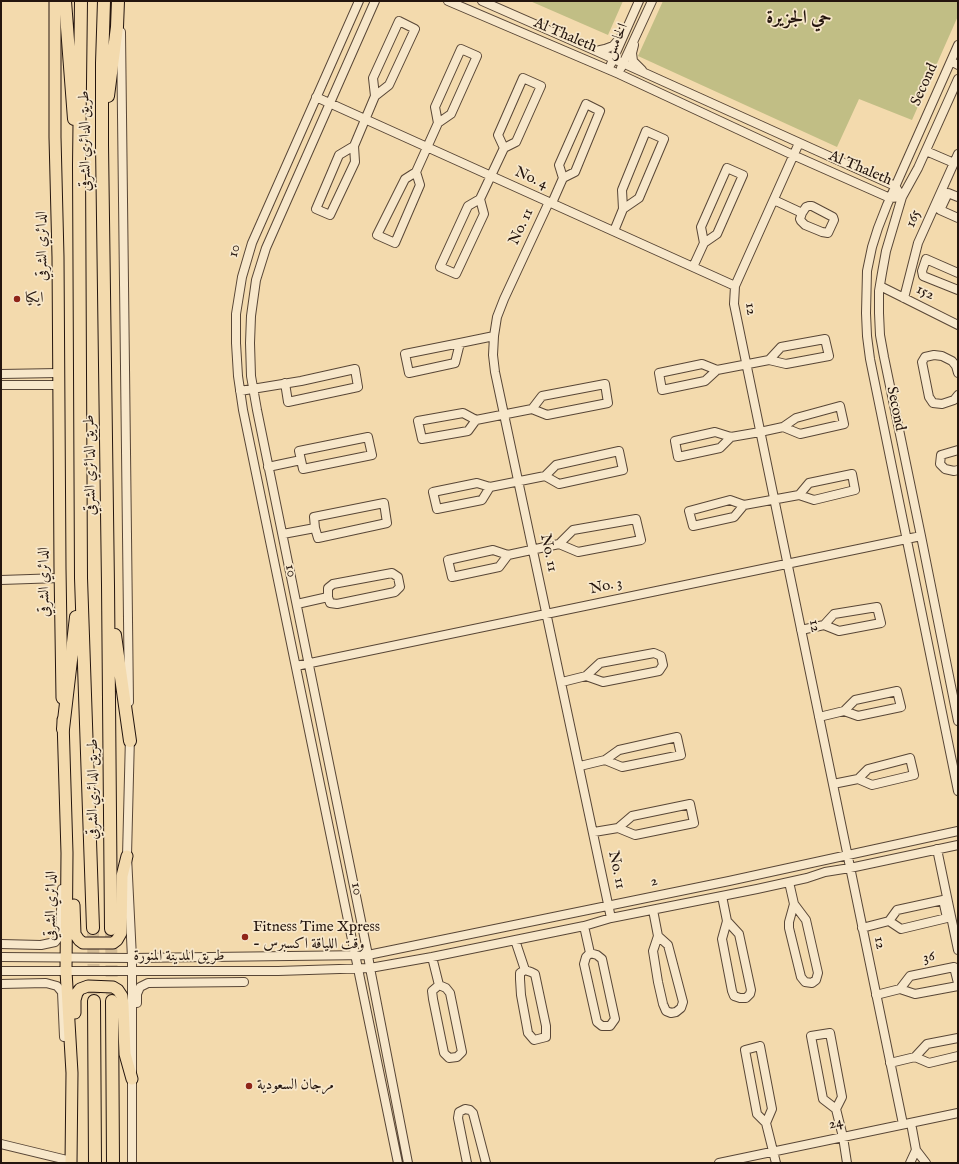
<!DOCTYPE html>
<meta charset="utf-8">
<style>
body{margin:0}
#map{position:relative;width:959px;height:1164px;overflow:hidden;background:#f3daad;font-family:"IM FELL English",serif}
canvas{display:block}
.frame{position:absolute;inset:0;border:2px solid #24150e;pointer-events:none}
</style>
<div id="map">
<canvas width="959" height="1164"></canvas>
<div class="frame"></div>
</div>
<script>
const ctx = document.querySelector('canvas').getContext('2d');
ctx.lineJoin = 'round';
function fill(path, color) { ctx.fillStyle = color; ctx.fill(path, 'evenodd'); }
const poly = rows => new Path2D(rows.map(r => 'M' + r).join(''));
function stroke(path, color, width, dash) { ctx.strokeStyle = color; ctx.lineWidth = width; ctx.lineCap = dash ? 'butt' : 'round'; ctx.setLineDash(dash || []); ctx.stroke(path); }
function label(font, color, halo, rows, align = 'center') {
  ctx.font = font + ' "IM FELL English",Amiri,serif'; ctx.lineWidth = 3.5; ctx.setLineDash([]); ctx.textBaseline = 'middle'; ctx.strokeStyle = halo; ctx.fillStyle = color; for (const [text, x, y, turn = 0] of rows) {
    ctx.save(); ctx.translate(x, y); ctx.rotate((+turn || 0) * Math.PI / 180); ctx.textAlign = isNaN(turn) ? turn : align; if (halo) ctx.strokeText(text, 0, 0); ctx.fillText(text, 0, 0); ctx.restore();
  }
}
const green = poly([
 [530,1,623,1,608,35],
 [663,1,958,1,958,16,912,120,859,99,837,147,638,56]
]);
const highwayTunnel = poly([
 [93,928,94,1001],
 [111,929,112,1001]
]);
const minor = poly([
 [359,1,252,243,242,277,236,314,236,343,238,376,243,410,398,1163],
 [375,1,266,248,256,280,251,316,250,343,251,376,257,410,368,955,370,968,408,1163],
 [448,1,619,74,793,155,890,198,902,197,895,186,596,51,482,1],
 [121,32,129,702],
 [634,45,632,53,633,61,642,70],
 [958,45,887,205,878,228,872,247,867,271,866,313,867,336,870,359,958,791],
 [596,51,605,49,613,46,620,38],
 [951,61,958,65],
 [611,64,639,1],
 [621,68,652,1],
 [958,79,918,168,902,197,886,251,882,273,879,291,879,313,880,335,884,357,921,536,958,721],
 [316,97,735,286],
 [799,143,735,286,734,304,903,1124],
 [354,146,339,155,316,209,330,215,355,162,354,146,375,96,373,78,399,21,415,29,389,85,375,96],
 [926,151,954,163],
 [416,172,405,179,377,235,395,243,420,185,416,172,438,123,435,107,461,49,477,56,451,114,438,123],
 [958,197,948,193,940,210,958,218],
 [480,199,468,206,440,267,456,274,484,214,480,199,504,148,498,135,523,78,541,86,516,142,504,148],
 [774,200,802,213],
 [549,202,504,299,497,317,494,336,493,355,495,372,611,918],
 [552,203,563,178,559,165,586,104,600,111,575,172,563,178],
 [809,206,812,206,833,217,834,220,828,233,822,232,805,225,801,221,800,219,802,213,806,207,809,206],
 [614,231,623,209,622,190,646,131,664,139,639,198,623,209],
 [693,267,704,243,717,234,743,175,727,168,701,227,704,243],
 [958,273,926,259,922,271,923,276,958,290],
 [880,286,958,325],
 [904,298,918,243,958,154],
 [460,343,455,363,409,373,405,354,460,343,494,336],
 [717,370,705,381,662,390,659,373,702,364,717,370,769,360,786,364,829,356,825,339,781,347,769,360],
 [958,373,956,366,952,361,942,356,934,355,925,357,922,362,929,397,933,403,942,404,954,400,958,395],
 [1,374,58,373],
 [1,385,59,385],
 [240,391,301,381,355,369,358,387,288,402,285,383],
 [476,420,468,431,422,439,418,421,463,413,476,420,532,409,542,396,605,384,608,403,547,415,532,409],
 [731,437,720,448,678,457,675,441,715,432,731,437,760,432,783,427,796,418,840,406,844,424,800,434,783,427],
 [958,450,941,455,940,464,945,469,954,471,958,470],
 [268,467,301,460,303,469,372,455,368,437,299,451,301,460],
 [490,487,482,500,437,509,433,492,477,483,490,487,545,476,556,465,619,451,623,470,559,484,545,476],
 [744,505,734,517,693,526,689,511,730,500,744,505,799,495,814,500,855,490,852,474,809,483,799,495],
 [283,534,315,528,318,538,387,523,384,503,314,517,315,528],
 [508,555,499,567,452,577,448,560,493,550,508,555,559,544,573,530,636,519,641,540,578,552,559,544],
 [1,580,60,578],
 [297,604,328,597,330,603,337,604,395,592,400,587,398,577,392,573,333,584,328,588,328,597],
 [801,630,824,625,834,614,877,607,881,623,839,631,824,625],
 [296,666,921,536],
 [562,682,586,676,600,663,654,653,661,656,663,665,659,671,603,682,586,676],
 [819,717,844,711,855,700,897,691,901,707,858,716,844,711],
 [130,736,127,856,132,958,132,1163],
 [580,766,605,760,619,750,677,737,681,755,622,767,605,760],
 [833,784,858,779,868,769,910,758,914,775,872,785,858,779],
 [594,832,618,828,632,816,690,804,694,823,635,835,618,828],
 [937,849,958,950],
 [789,882,794,904,789,922,789,928,801,977,805,982,812,983,816,980,818,973,806,920,794,904],
 [722,896,727,921,722,939,732,991,734,996,740,998,746,998,750,994,751,990,739,934,727,921],
 [653,910,658,936,653,951,658,982,663,1004,666,1011,671,1013,676,1012,681,1008,683,1002,668,945,658,936],
 [584,926,590,953,586,957,584,964,597,1022,602,1026,610,1026,615,1019,602,959,597,955,590,953],
 [862,928,889,921,897,910,943,900,947,918,901,929,889,921],
 [515,940,525,970,520,973,520,979,521,995,526,1022,528,1033,534,1040,546,1037,546,1026,535,974,531,972,525,970],
 [1,944,41,945,55,942,58,938,60,933,62,889],
 [1,957,132,958,368,955,729,881,958,831],
 [432,957,439,985,432,991,433,999,444,1053,449,1058,457,1057,462,1052,450,993,446,988,439,985],
 [1,971,278,971,370,968,432,957,584,926,611,918,757,889,807,878,825,872,850,868,958,845],
 [1,984,46,983,57,986,62,992,64,1037],
 [900,989,910,976,954,967,958,983],
 [876,995,900,989,915,994,958,986],
 [137,1003,137,994,140,987,148,983,244,982],
 [915,1057,929,1063,958,1056],
 [890,1063,915,1057,927,1044,958,1038],
 [836,1109,842,1097,830,1033,811,1036,823,1099,836,1109,843,1137,847,1163],
 [766,1123,772,1109,760,1046,745,1050,757,1114,766,1123,776,1163],
 [911,1123,916,1150,926,1163],
 [1,1144,71,1161],
 [467,1163,458,1118,459,1112,465,1109,470,1110,473,1113,486,1163],
 [719,1163,958,1113],
 [910,1163,916,1150]
]);
const major = poly([
 [55,1,55,137,58,257,60,568,62,698],
 [63,720,67,853,66,971,72,1073,71,1163],
 [74,905,75,934,79,940,83,943,113,943,117,940,121,933,122,876,127,856],
 [75,1013,75,1000,77,993,80,989,88,986,113,987,118,990,122,996,123,1005,125,1054,132,1079]
]);
const highway = poly([
 [65,1,74,119],
 [81,1,79,165,81,578,93,928],
 [104,1,102,63,102,145,108,585,111,929],
 [108,96,117,27,118,1],
 [115,635,130,741],
 [63,729,76,617],
 [94,1001,95,1163],
 [112,1001,113,1163]
]);
const markers = [
 [17,299,4,"#8f2418"],
 [245,937,4,"#8f2418"],
 [249,1086,4,"#8f2418"]
];
const streetNames = [
 ["Al Thaleth",565,36,23],
 ["الخامس",617,42,-66],
 ["Second",925,85,-66],
 ["طريق الدائري الشرقي",86,141,-91],
 ["Al Thaleth",860,169,23],
 ["No. 4",531,179,24],
 ["165",914,219,-66],
 ["No. 11",522,227,-65],
 ["الدائري الشرقي",43,246,-91],
 ["10",235,251,-74],
 ["152",925,293,26],
 ["12",750,309,82],
 ["Second",895,409,78],
 ["طريق الدائري الشرقي",91,465,-91],
 ["No. 11",548,553,78],
 ["10",290,571,78],
 ["الدائري الشرقي",45,582,-91],
 ["No. 3",606,587,-12],
 ["12",814,626,78],
 ["طريق الدائري الشرقي",94,789,-90],
 ["No. 11",616,870,78],
 ["2",654,882,-12],
 ["10",356,889,78],
 ["الدائري الشرقي",52,906,-89],
 ["12",879,943,78],
 ["طريق المدينة المنورة",179,957],
 ["36",929,958,-12],
 ["24",836,1124,-12]
];
const poiNames = [
 ["ايكيا",25,299],
 ["Fitness Time Xpress",253,928],
 ["- وقت اللياقة اكسبرس",253,945],
 ["مرجان السعودية",257,1086]
];
const districtNames = [
 ["حي الجزيرة",799,19]
];
fill(green, '#c1be85');
stroke(highwayTunnel, '#d4bc95', 12, [12, 6]);
stroke(minor, '#584636', 10);
stroke(major, '#24150e', 13);
stroke(highway, '#24150e', 14);
stroke(minor, '#f7e7ca', 8);
stroke(major, '#f3daad', 11);
stroke(highway, '#f3daad', 12);
for (const [x, y, r, color] of markers) { const dot = new Path2D(); dot.arc(x, y, r, 0, 2 * Math.PI); ctx.fillStyle = color; ctx.fill(dot); stroke(dot, '#f7e7ca', 1.5); }
label('15px', '#24150e', '#f7e7ca', streetNames);
label('15px', '#24150e', '#f7e7ca', poiNames, 'left');
label('bold 19px', '#24150e', '#f7e7ca', districtNames);
</script>
